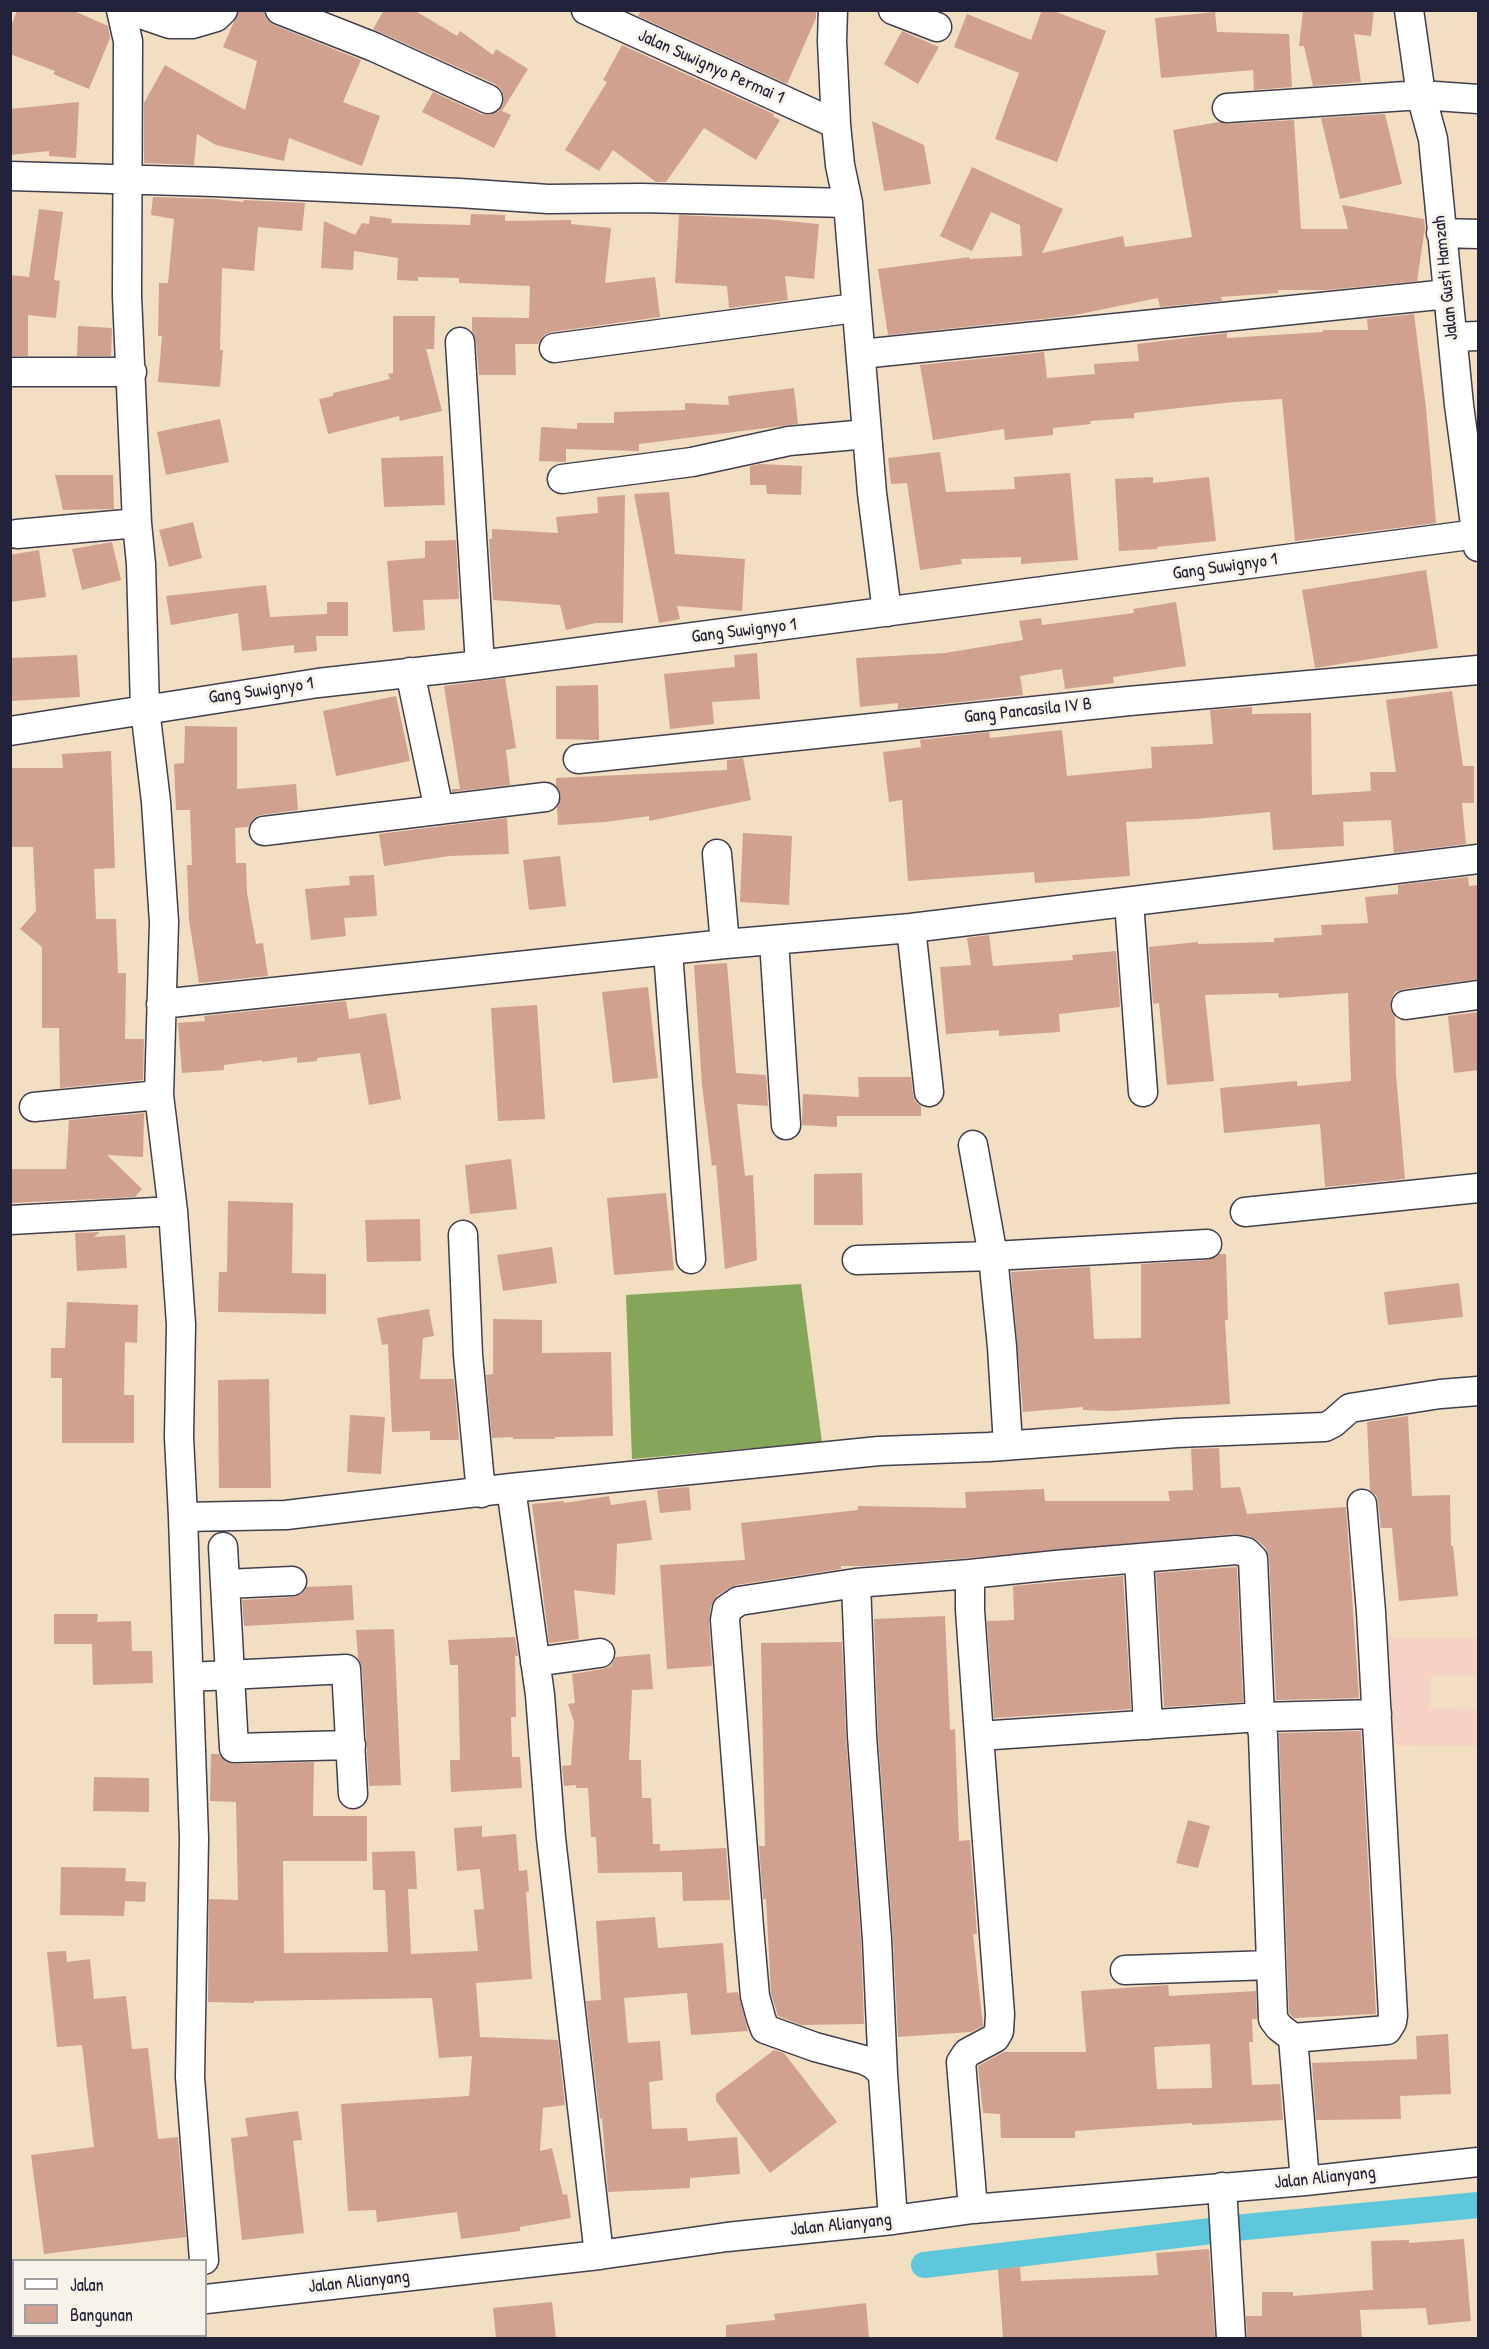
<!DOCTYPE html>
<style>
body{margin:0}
#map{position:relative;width:1489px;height:2349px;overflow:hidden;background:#f2dec1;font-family:"Patrick Hand",sans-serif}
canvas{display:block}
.frame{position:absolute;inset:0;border:12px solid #22223b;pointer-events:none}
.legend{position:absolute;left:12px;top:2259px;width:195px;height:78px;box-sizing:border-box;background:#f7f3e8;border:2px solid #a29fa3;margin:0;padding:8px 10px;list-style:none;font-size:18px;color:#22223b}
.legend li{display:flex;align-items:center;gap:12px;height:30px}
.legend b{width:30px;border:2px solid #a29fa3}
</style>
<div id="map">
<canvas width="1489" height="2349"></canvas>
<div class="frame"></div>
<ul class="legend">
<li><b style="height:8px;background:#fff"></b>Jalan</li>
<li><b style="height:16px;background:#d1a190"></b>Bangunan</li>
</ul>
</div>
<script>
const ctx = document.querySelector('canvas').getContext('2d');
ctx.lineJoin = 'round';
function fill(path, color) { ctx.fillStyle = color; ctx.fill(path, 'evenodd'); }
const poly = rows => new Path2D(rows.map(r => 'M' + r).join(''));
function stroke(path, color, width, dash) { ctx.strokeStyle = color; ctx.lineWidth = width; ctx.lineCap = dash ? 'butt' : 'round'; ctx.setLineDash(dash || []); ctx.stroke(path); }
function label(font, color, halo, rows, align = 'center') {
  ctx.font = font + ' "Patrick Hand",sans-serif'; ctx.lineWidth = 6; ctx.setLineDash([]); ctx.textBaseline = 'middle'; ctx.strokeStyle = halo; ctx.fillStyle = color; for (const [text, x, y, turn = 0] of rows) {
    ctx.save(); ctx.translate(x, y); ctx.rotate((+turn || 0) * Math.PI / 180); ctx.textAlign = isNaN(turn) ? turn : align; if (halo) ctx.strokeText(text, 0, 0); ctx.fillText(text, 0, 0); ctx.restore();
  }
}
const built = poly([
 [1378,1637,1478,1638,1478,1676,1431,1676,1430,1708,1478,1709,1478,1746,1391,1745,1391,1679,1377,1678]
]);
const forest = poly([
 [801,1284,822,1442,632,1459,626,1295]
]);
const canal = poly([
 [924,2265,1245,2227,1478,2205]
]);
const building = poly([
 [17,10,72,10,108,26,110,38,89,89,53,74,55,71,10,54,10,29],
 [239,10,264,10,267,20,274,25,361,60,343,102,380,116,362,166,289,138,284,161,216,145,197,134,194,165,144,163,144,103,165,65,245,110,257,61,223,47],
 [384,10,414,10,457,36,460,31,493,55,496,49,528,69,502,111,511,115,494,148,422,112,433,92,481,114,490,115,498,112,503,105,504,97,501,89,495,84,373,29],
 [641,10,816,10,816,18,787,84,638,16],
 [1042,10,1051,10,1106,31,1057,162,995,139,1019,73,954,47,967,14,1031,40],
 [1303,10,1374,10,1371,36,1354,34,1361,82,1313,86,1304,46,1299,46],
 [1215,12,1217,32,1289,34,1292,87,1254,90,1253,70,1161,78,1155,18],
 [902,31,939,47,918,84,884,64],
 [622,45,774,114,773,116,780,120,756,160,704,128,666,182,656,182,613,150,599,171,565,150,607,82,603,80],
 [79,102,76,158,49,156,49,151,10,155,10,109],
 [1385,114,1402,184,1340,199,1321,118],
 [1294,120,1301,229,1348,229,1342,205,1424,219,1425,228,1417,281,1327,290,1278,290,1278,293,1221,297,1222,301,1160,307,1158,298,1070,316,888,335,878,269,970,257,969,259,1022,256,1020,225,991,212,972,251,940,236,972,167,1063,209,1042,253,1123,236,1125,247,1192,237,1173,130,1219,122,1228,124],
 [872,121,924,145,931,184,884,191],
 [153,197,215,199,243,202,244,200,305,203,302,231,258,227,254,271,222,268,220,350,223,350,220,387,158,382,162,336,158,336,159,283,168,283,174,219,151,215],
 [39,209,63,212,54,280,60,281,56,318,28,315,28,356,10,356,10,275,29,277],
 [471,214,505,215,505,221,571,220,571,224,611,228,605,283,655,277,660,317,551,332,544,335,538,344,515,344,516,375,479,375,476,341,472,331,472,317,529,318,530,286,459,283,459,278,418,277,418,281,397,280,398,258,354,251,353,270,321,268,324,221,355,235,362,223,369,224,370,216,392,219,391,223,470,225],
 [679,215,766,219,819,224,814,279,785,276,788,300,729,308,727,286,675,283],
 [1414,314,1426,408,1436,523,1295,541,1282,399,1234,402,1134,413,1134,418,1090,421,1091,424,1053,428,1053,435,1005,440,1004,429,933,440,920,365,1044,352,1047,378,1095,374,1094,364,1139,361,1137,344,1227,333,1227,338,1323,332,1323,330,1368,330,1367,319],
 [393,316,435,316,434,349,426,349,442,411,400,421,399,416,328,434,319,399,333,396,333,393,390,379,388,374,393,373],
 [78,326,112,328,111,356,77,356],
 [794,388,798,424,639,444,639,451,566,449,566,462,539,461,541,427,577,429,577,423,614,423,614,412,685,410,685,403,729,405,728,396],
 [220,419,229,462,166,475,157,432],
 [940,452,946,492,1015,489,1014,477,1070,473,1078,560,1021,564,1021,557,961,559,962,564,920,570,907,483,891,484,888,458],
 [443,456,445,505,384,507,381,458],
 [760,464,802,466,801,495,767,494,766,485,750,485,750,466],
 [55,475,113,475,114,509,63,510],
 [1153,477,1153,483,1209,477,1216,541,1157,547,1157,549,1119,551,1115,479],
 [669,492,675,554,745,559,742,611,677,606,680,619,659,623,634,494],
 [625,495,623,623,596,623,566,630,560,605,493,600,489,539,492,539,492,529,558,533,556,517,598,513,597,497],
 [193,522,202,558,169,567,159,530],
 [456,540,459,599,423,600,425,630,393,632,387,561,425,558,425,541],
 [112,542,121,580,82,590,72,549],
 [39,550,46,597,10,602,10,555],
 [1426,570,1438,648,1315,668,1302,590],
 [266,585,270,617,327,614,327,602,348,602,348,636,316,636,317,651,294,653,294,645,242,651,238,613,171,625,166,596],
 [1176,602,1186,666,1113,677,1114,683,1065,689,1062,669,1020,676,1023,695,898,709,898,703,860,707,856,658,945,653,1023,640,1019,621,1041,618,1042,625,1134,613,1133,609],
 [757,653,760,699,712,702,714,724,670,729,664,674,735,667,734,655],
 [77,655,80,697,10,701,10,658],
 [505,678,516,748,506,750,510,785,452,792,452,789,460,789,444,686],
 [598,685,599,740,556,739,556,686],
 [1452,691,1463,766,1474,766,1474,803,1462,803,1466,844,1394,853,1391,820,1343,822,1344,846,1273,850,1270,812,1196,819,1126,822,1130,876,1035,883,1034,872,908,881,902,800,889,802,883,752,921,747,920,740,989,732,990,738,1062,730,1067,776,1152,768,1151,747,1213,744,1210,710,1252,707,1252,714,1311,713,1312,795,1371,791,1370,772,1396,772,1386,700],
 [396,696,410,761,336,776,323,711],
 [185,726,237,727,237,789,296,784,298,810,261,815,254,818,248,827,235,828,236,863,246,863,247,893,256,944,263,943,268,976,199,983,189,920,187,865,192,865,190,810,176,810,174,764,184,763],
 [111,751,115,868,94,869,96,919,116,919,118,973,126,973,125,1039,144,1039,143,1080,60,1088,59,1028,42,1028,42,947,20,929,36,911,33,847,10,847,10,768,63,768,62,754],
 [743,758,751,800,649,821,649,816,605,822,558,825,557,807,561,796,556,785,556,778,727,770,727,760],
 [507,818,509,854,449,856,384,866,379,834],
 [743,833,792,836,789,905,740,902],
 [560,856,566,906,529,910,523,860],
 [374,875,377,916,344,918,346,936,311,940,305,889,350,885,349,876],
 [1468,877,1469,886,1479,885,1479,979,1404,989,1395,992,1391,999,1390,1008,1395,1017,1396,1074,1405,1179,1325,1187,1320,1124,1224,1133,1220,1088,1297,1081,1297,1086,1351,1081,1348,993,1279,998,1278,993,1205,995,1214,1081,1167,1085,1159,1003,1153,1004,1149,947,1198,942,1198,944,1274,942,1274,938,1322,935,1321,925,1368,923,1365,897,1398,894,1398,885],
 [989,935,993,966,1073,960,1072,955,1116,951,1120,1007,1059,1014,1060,1032,999,1036,999,1030,946,1034,940,967,971,965,967,938],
 [727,963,736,1073,766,1075,768,1106,737,1104,745,1176,753,1175,757,1260,725,1269,716,1165,712,1166,702,1085,694,965],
 [648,987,658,1078,613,1083,602,992],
 [346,1001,349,1019,386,1013,401,1099,369,1105,360,1053,317,1058,317,1061,297,1063,297,1057,262,1062,262,1060,224,1065,224,1070,182,1073,178,1023,205,1021,204,1016],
 [537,1005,545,1119,498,1121,491,1008],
 [1479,1012,1479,1070,1454,1073,1448,1016],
 [858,1077,911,1077,913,1094,915,1101,921,1106,921,1116,837,1116,837,1127,802,1125,803,1094,859,1097],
 [144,1113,143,1157,107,1155,142,1189,135,1197,10,1203,12,1169,66,1169,69,1120],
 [511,1159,517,1209,470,1214,465,1165],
 [862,1173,863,1225,814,1225,814,1174],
 [666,1193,674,1270,614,1275,607,1198],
 [228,1201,293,1203,292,1273,326,1274,326,1314,218,1312,219,1272,227,1272],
 [420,1219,421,1261,367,1262,365,1220],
 [100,1232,94,1237,125,1235,127,1268,77,1271,75,1233],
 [552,1247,557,1283,503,1291,497,1255],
 [1219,1254,1226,1254,1228,1320,1225,1320,1230,1404,1111,1411,1083,1410,1083,1407,1023,1412,1011,1272,1090,1267,1094,1339,1141,1338,1141,1264,1208,1260],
 [1459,1283,1463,1317,1388,1325,1384,1292],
 [67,1302,138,1305,137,1343,125,1342,124,1395,134,1395,134,1443,62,1443,62,1378,51,1378,51,1348,65,1348],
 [429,1309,434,1336,423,1338,420,1379,454,1379,459,1440,430,1440,430,1431,392,1432,388,1344,382,1345,377,1318],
 [493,1319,542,1320,542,1353,611,1352,613,1436,555,1437,555,1439,513,1439,513,1437,492,1438,486,1375,493,1374],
 [269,1379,271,1488,219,1488,218,1380],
 [350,1415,385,1417,381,1474,347,1472],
 [1408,1416,1412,1496,1450,1495,1451,1546,1453,1546,1458,1596,1399,1601,1392,1528,1381,1528,1378,1502,1376,1495,1370,1490,1367,1422],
 [1219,1448,1221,1488,1240,1487,1247,1514,1346,1507,1359,1698,1276,1700,1269,1557,1265,1547,1257,1540,1249,1536,1235,1534,968,1558,863,1566,841,1566,841,1569,736,1585,718,1595,711,1606,709,1621,712,1666,667,1669,660,1565,745,1560,741,1523,858,1510,858,1506,966,1508,965,1492,1044,1489,1045,1501,1170,1501,1168,1491,1193,1490,1191,1449],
 [689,1487,691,1510,660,1513,657,1490],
 [609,1496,611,1505,646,1500,652,1540,617,1544,615,1595,574,1590,579,1639,549,1643,532,1504,564,1501,564,1503],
 [1237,1567,1243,1702,1164,1707,1156,1573],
 [1123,1576,1131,1709,994,1718,987,1621,1014,1620,1013,1586],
 [352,1585,354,1620,244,1626,242,1600,293,1597,301,1595,307,1587],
 [54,1614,98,1614,97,1622,131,1621,132,1651,152,1651,153,1683,93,1685,92,1644,54,1644],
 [945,1616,950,1730,955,1729,959,1841,970,1840,977,1934,973,1934,983,2026,971,2032,898,2037,893,1938,878,1735,874,1619],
 [394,1629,401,1785,369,1786,362,1668,358,1658,356,1630],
 [515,1637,518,1656,515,1656,516,1717,511,1717,512,1757,520,1757,522,1788,451,1792,450,1760,460,1760,458,1665,450,1665,448,1640],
 [842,1642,846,1737,861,1940,864,2024,801,2025,778,2016,771,1993,766,1899,763,1899,759,1846,765,1846,761,1643],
 [650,1654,653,1689,632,1690,629,1760,641,1760,642,1798,651,1798,653,1844,660,1844,660,1851,726,1848,730,1900,683,1901,682,1872,598,1873,596,1837,591,1837,588,1788,576,1788,576,1785,564,1786,562,1766,571,1765,574,1722,568,1704,575,1703,572,1674,603,1669,611,1666,616,1657],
 [1361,1731,1376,2014,1294,2018,1289,2013,1279,1733],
 [211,1754,219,1754,226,1762,234,1764,314,1762,313,1816,367,1816,367,1861,283,1861,284,1953,388,1952,385,1890,373,1890,372,1852,415,1851,417,1889,408,1889,411,1954,478,1951,474,1910,484,1909,480,1869,457,1871,454,1828,482,1826,482,1837,516,1834,519,1871,527,1870,529,1891,526,1892,532,1979,476,1983,480,2037,558,2040,565,2105,543,2108,540,2151,552,2148,563,2195,567,2194,571,2218,520,2227,520,2231,461,2239,457,2212,377,2222,376,2210,348,2211,341,2104,469,2096,472,2056,439,2058,432,1998,254,2001,254,2003,208,2002,209,1899,238,1900,236,1802,210,1801],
 [94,1777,149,1778,149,1812,93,1811],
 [1188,1820,1210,1826,1198,1868,1176,1863],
 [61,1867,126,1868,125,1881,146,1882,145,1902,125,1901,124,1916,60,1915],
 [655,1917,658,1948,723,1943,727,1993,738,1992,748,2031,691,2035,687,1993,624,1998,628,2043,660,2041,663,2080,649,2082,652,2129,687,2128,688,2141,737,2137,740,2174,690,2178,690,2188,608,2192,602,2118,600,2119,586,2001,601,2000,596,1921],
 [66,1951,67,1962,90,1959,94,1999,126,1996,132,2049,148,2048,158,2139,178,2137,186,2237,44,2254,31,2155,94,2147,82,2045,57,2047,47,1952],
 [1168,1985,1169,1996,1256,1991,1257,2019,1252,2019,1253,2042,1249,2042,1252,2085,1280,2084,1283,2120,1192,2125,1192,2123,1075,2131,1075,2138,1001,2138,1000,2114,983,2113,978,2066,1004,2052,1086,2052,1081,1991],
 [1210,2044,1212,2088,1157,2089,1154,2047],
 [1448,2034,1451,2094,1400,2096,1401,2119,1316,2120,1312,2063,1417,2059,1416,2036],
 [774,2050,784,2053,837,2122,770,2173,716,2101,716,2094],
 [298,2111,302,2140,293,2141,304,2233,242,2240,231,2138,248,2136,245,2118],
 [1464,2239,1471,2321,1428,2325,1426,2308,1360,2310,1362,2338,1247,2338,1246,2316,1262,2316,1262,2292,1293,2292,1293,2296,1373,2290,1371,2241,1409,2240,1409,2243],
 [1209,2249,1215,2338,1003,2338,998,2269,1020,2267,1021,2281,1158,2275,1156,2253],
 [552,2302,556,2338,496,2338,493,2308],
 [866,2303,869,2338,726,2338,726,2325,775,2320,774,2314]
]);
const minor = poly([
 [121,10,128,41,127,296,137,523,141,564,145,709,156,802,164,922,159,1095,173,1211,181,1324,179,1437,183,1517,286,1515,511,1488,879,1451,989,1447,1177,1433,1325,1427,1333,1423,1350,1408,1440,1394,1478,1391],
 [129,10,170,24,192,24,216,17,223,10],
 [280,10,374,47,488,99],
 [586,10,836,124],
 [833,10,832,41,836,124,840,165,848,203,872,493,887,612],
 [893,10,937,27],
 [1409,10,1421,95,1433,139,1459,405,1478,547],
 [1227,108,1421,95,1478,99],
 [10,176,215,182,459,193,548,199,641,198,848,203],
 [1441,233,1478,234],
 [1453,337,1478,336],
 [460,342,480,665],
 [554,348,855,308],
 [861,354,1448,294],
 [10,372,132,372],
 [562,479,692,462,789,441,867,434],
 [17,534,137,523],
 [410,672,439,810],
 [10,731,318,683,480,665,1477,534],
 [578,759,1129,701,1478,670],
 [264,831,545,797],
 [717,854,725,944],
 [1129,902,1143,1092],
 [911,928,929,1092],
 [774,941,786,1125],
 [668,952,691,1259],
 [161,1004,725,944,911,928,1478,859],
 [1406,1005,1478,995],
 [34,1107,159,1095],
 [973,1145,993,1256,1207,1244],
 [1245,1212,1478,1188],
 [10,1220,173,1211],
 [463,1235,468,1355,481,1493],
 [857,1260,993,1256,1002,1347,1008,1445],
 [511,1488,540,1695,551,1838,599,2255],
 [183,1517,194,1838,190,2077,204,2260],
 [223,1547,234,1748,351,1745],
 [1139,1559,1148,1725],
 [970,1574,1056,1565,1236,1550,1246,1552,1253,1559,1260,1717,1263,1735,1273,2019,1279,2027,1293,2038,1305,2181],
 [856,1583,862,1736,877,1939,883,2074],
 [225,1584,292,1581],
 [535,1662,600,1653],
 [189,1677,346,1669,353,1794],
 [979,1736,1260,1717,1377,1714],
 [1125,1970,1271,1965],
 [1293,2038,1387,2030,1392,2022,1393,2015,1371,1612,1362,1504],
 [1222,2187,1231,2338],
 [893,2220,883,2074,874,2065,864,2060,815,2047,765,2029,761,2018,755,1996,749,1927,725,1620,727,1609,739,1601,856,1583,970,1574,970,1610,979,1736,1000,2014,999,2031,995,2038,967,2053,961,2062,973,2209],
 [206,2299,599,2255,727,2237,893,2220,973,2209,1305,2181,1478,2162],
 [10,2322,14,2322],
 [34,2336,34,2338],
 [133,2336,133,2338]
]);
const streetNames = [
 ["Jalan Suwignyo Permai 1",711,67,24],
 ["Jalan Gusti Hamzah",1446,278,-96],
 ["Gang Suwignyo 1",1225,567,-8],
 ["Gang Suwignyo 1",744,631,-7],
 ["Gang Suwignyo 1",261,691,-8],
 ["Gang Pancasila IV B",1028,711,-6],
 ["Jalan Alianyang",1325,2178,-6],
 ["Jalan Alianyang",841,2225,-6],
 ["Jalan Alianyang",359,2282,-6]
];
fill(built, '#f6d2c4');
fill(forest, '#85a559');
stroke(canal, '#5ec7db', 26);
fill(building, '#d1a190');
stroke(minor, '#413e4f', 31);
stroke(minor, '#fff', 28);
label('18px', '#22223b', '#f7f3e8', streetNames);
</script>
